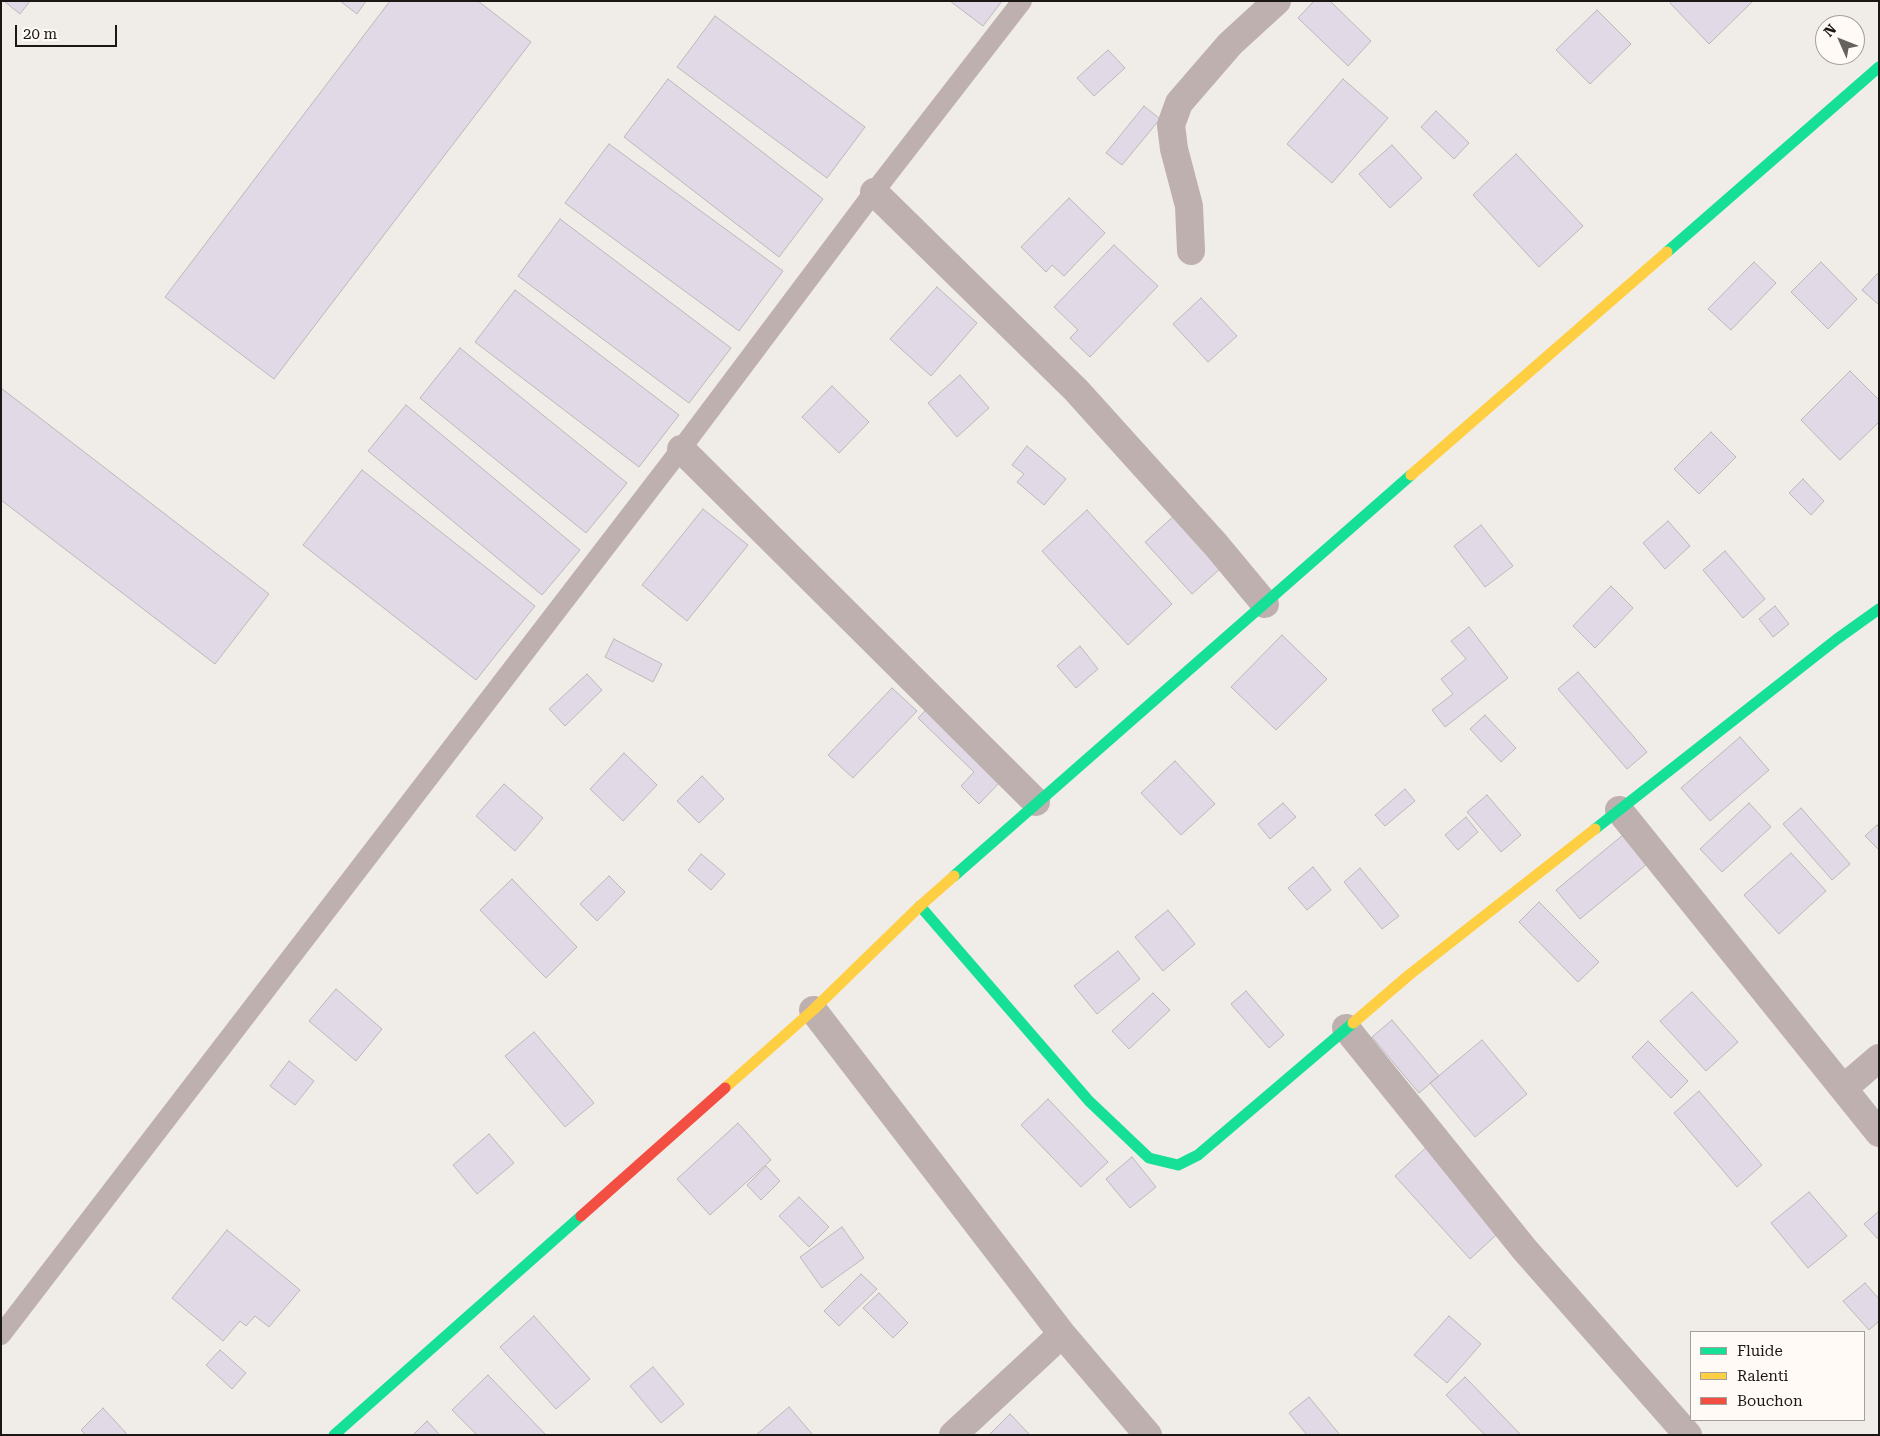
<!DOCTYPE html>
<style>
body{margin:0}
#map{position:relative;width:1880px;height:1436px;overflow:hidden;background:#f0ece8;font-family:"Roboto Serif",serif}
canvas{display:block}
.frame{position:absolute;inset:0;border:2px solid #1a1714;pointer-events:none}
.legend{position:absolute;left:1690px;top:1331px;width:175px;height:90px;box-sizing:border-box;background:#fffaf5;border:1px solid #a39f9b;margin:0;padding:6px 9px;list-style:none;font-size:15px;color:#1a1714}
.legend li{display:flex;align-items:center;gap:10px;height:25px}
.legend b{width:25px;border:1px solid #a39f9b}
.north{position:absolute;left:1815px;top:15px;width:50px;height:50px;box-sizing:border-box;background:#fffaf5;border:1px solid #a39f9b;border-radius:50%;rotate:314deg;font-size:14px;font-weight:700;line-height:20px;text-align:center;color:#1a1714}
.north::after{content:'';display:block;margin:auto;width:18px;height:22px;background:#65625e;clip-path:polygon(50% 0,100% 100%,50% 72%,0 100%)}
.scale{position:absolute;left:15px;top:25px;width:102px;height:22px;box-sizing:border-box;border:2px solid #1a1714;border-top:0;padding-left:6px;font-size:15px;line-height:18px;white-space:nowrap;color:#1a1714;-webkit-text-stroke:4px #fffaf5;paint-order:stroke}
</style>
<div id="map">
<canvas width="1880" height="1436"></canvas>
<div class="frame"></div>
<ul class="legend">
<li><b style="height:6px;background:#16e098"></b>Fluide</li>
<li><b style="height:6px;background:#ffcf43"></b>Ralenti</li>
<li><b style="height:6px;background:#f24e42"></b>Bouchon</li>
</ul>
<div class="north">N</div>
<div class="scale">20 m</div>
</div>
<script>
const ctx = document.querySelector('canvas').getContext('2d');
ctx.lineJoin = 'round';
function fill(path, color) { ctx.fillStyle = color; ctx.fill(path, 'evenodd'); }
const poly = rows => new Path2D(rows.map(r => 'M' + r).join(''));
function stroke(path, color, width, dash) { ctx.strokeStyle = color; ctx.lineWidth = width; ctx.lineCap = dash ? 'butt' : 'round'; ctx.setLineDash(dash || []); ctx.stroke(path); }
const building = poly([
 [4,1,30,1,20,14,4,1],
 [340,1,366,1,357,14,340,1],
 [390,1,478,1,531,42,274,379,165,297,390,1],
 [950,1,1002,1,983,26,950,1],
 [1314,1,1330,1,1371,41,1348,66,1298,18,1314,1],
 [1672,1,1753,1,1709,44,1670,3,1672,1],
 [1597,10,1631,44,1590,84,1556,50,1597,10],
 [715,16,865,127,827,178,677,67,715,16],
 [1108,50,1125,68,1094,96,1077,78,1108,50],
 [668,79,823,199,779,257,624,137,668,79],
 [1343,79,1388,118,1332,183,1287,144,1343,79],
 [1144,106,1160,119,1122,165,1106,153,1144,106],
 [1436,111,1469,143,1454,159,1421,127,1436,111],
 [609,144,783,271,739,331,565,203,609,144],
 [1392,145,1422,178,1390,208,1359,174,1392,145],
 [1516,154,1583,226,1539,267,1473,195,1516,154],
 [1069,198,1105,233,1064,276,1052,265,1046,272,1021,247,1069,198],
 [560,219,731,348,689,403,518,276,560,219],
 [1114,245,1158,286,1090,357,1070,338,1078,330,1054,307,1114,245],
 [1754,262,1776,283,1731,330,1708,309,1754,262],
 [1821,262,1857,299,1828,329,1791,292,1821,262],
 [1879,272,1879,305,1862,290,1879,272],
 [937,287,977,323,931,376,890,339,937,287],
 [515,290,679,415,639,467,475,342,515,290],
 [1201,298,1237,336,1208,362,1173,324,1201,298],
 [460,348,627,483,586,533,420,398,460,348],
 [1850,371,1879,400,1879,422,1840,460,1801,420,1850,371],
 [960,375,989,408,957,437,928,403,960,375],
 [832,386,869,422,839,453,802,417,832,386],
 [1,388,269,594,215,664,1,500,1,388],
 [406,405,580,550,542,595,368,451,406,405],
 [1711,432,1736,457,1699,494,1674,469,1711,432],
 [1027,446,1066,479,1044,505,1017,482,1024,474,1012,465,1027,446],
 [362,470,535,606,476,680,303,545,362,470],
 [1803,479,1824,501,1811,515,1789,493,1803,479],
 [703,509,748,545,687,621,642,585,703,509],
 [1087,510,1172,604,1128,645,1042,551,1087,510],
 [1174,516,1221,568,1192,594,1145,542,1174,516],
 [1668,521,1690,546,1665,569,1643,543,1668,521],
 [1481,525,1513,566,1485,587,1454,546,1481,525],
 [1725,551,1765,599,1743,618,1703,570,1725,551],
 [1611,586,1633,608,1595,648,1573,626,1611,586],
 [1775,606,1789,624,1773,637,1759,619,1775,606],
 [1469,627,1508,678,1445,727,1432,710,1453,694,1441,679,1466,659,1451,641,1469,627],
 [1282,635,1327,679,1276,730,1231,687,1282,635],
 [614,639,662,664,653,682,605,657,614,639],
 [1080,646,1098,669,1076,688,1057,666,1080,646],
 [1578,672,1647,752,1627,769,1558,689,1578,672],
 [587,674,602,690,565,726,549,709,587,674],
 [892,688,917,711,853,778,828,755,892,688],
 [927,709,1001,781,979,804,961,786,974,772,918,718,927,709],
 [1485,715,1516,748,1501,762,1470,729,1485,715],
 [1740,737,1769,770,1710,821,1681,788,1740,737],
 [624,753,657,785,623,821,590,789,624,753],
 [1175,761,1215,804,1181,835,1141,793,1175,761],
 [702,776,724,799,699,823,677,801,702,776],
 [504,784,543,818,515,851,476,816,504,784],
 [1405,789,1415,801,1385,826,1375,815,1405,789],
 [1487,795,1521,835,1501,852,1467,812,1487,795],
 [1283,803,1296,817,1270,839,1258,824,1283,803],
 [1749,803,1771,827,1722,872,1700,849,1749,803],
 [1801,808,1850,864,1832,880,1783,824,1801,808],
 [1466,817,1478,832,1458,850,1445,835,1466,817],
 [1877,825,1879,827,1879,850,1865,836,1877,825],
 [1623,835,1647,864,1580,919,1556,890,1623,835],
 [1791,853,1826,891,1779,934,1744,895,1791,853],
 [701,854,725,874,711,890,688,870,701,854],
 [1313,867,1331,890,1307,910,1288,888,1313,867],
 [1360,868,1399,916,1382,929,1344,882,1360,868],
 [609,876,625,892,597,921,580,904,609,876],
 [512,879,577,947,546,978,480,910,512,879],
 [1539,902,1599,962,1578,982,1519,922,1539,902],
 [1168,910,1195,944,1163,971,1135,937,1168,910],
 [1118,951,1140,979,1097,1014,1074,986,1118,951],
 [336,989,382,1029,356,1061,309,1021,336,989],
 [1246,991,1284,1035,1269,1048,1231,1004,1246,991],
 [1692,992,1738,1042,1706,1071,1660,1021,1692,992],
 [1153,993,1170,1010,1129,1049,1112,1031,1153,993],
 [1392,1020,1439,1076,1419,1093,1372,1037,1392,1020],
 [534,1032,594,1103,565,1127,505,1056,534,1032],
 [1482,1040,1527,1094,1475,1137,1430,1083,1482,1040],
 [1648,1041,1688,1081,1671,1098,1632,1057,1648,1041],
 [289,1061,314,1081,295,1105,270,1086,289,1061],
 [1699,1091,1762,1165,1737,1187,1674,1113,1699,1091],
 [1048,1099,1108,1162,1081,1187,1021,1125,1048,1099],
 [738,1123,771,1160,710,1215,677,1179,738,1123],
 [489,1134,514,1163,477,1194,453,1165,489,1134],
 [1431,1143,1506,1226,1470,1259,1395,1176,1431,1143],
 [1132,1157,1156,1187,1130,1208,1106,1179,1132,1157],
 [766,1166,780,1181,761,1200,747,1185,766,1166],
 [1809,1192,1847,1236,1808,1268,1771,1223,1809,1192],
 [799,1197,829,1227,809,1247,779,1216,799,1197],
 [1879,1211,1879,1240,1864,1224,1879,1211],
 [842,1227,864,1258,822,1288,800,1257,842,1227],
 [227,1230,300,1290,269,1327,255,1316,246,1326,240,1321,223,1341,172,1298,227,1230],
 [861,1274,877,1289,839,1326,824,1311,861,1274],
 [1865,1283,1879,1299,1879,1321,1869,1330,1843,1301,1865,1283],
 [879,1293,908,1323,893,1338,863,1308,879,1293],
 [534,1316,590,1379,556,1409,500,1347,534,1316],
 [1449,1316,1481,1344,1447,1383,1414,1355,1449,1316],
 [220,1350,246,1373,232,1389,206,1365,220,1350],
 [653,1367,684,1404,661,1423,630,1386,653,1367],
 [488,1375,546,1435,477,1435,452,1410,488,1375],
 [1465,1377,1521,1435,1485,1435,1446,1395,1465,1377],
 [1309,1397,1340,1435,1307,1435,1289,1413,1309,1397],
 [789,1407,813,1435,756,1435,789,1407],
 [103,1408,126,1433,125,1435,86,1435,81,1430,103,1408],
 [1010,1414,1030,1435,989,1435,1010,1414],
 [427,1421,440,1435,413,1435,427,1421]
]);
const lane = poly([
 [1,1335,681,449,874,192,1022,1]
]);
const street = poly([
 [874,192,1076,390,1216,545,1265,604],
 [1191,251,1189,206,1174,149,1171,125,1179,103,1230,44,1277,1],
 [681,449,1036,802],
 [1619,810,1879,1133],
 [813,1010,1062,1334,1148,1435],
 [1346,1028,1525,1250,1688,1435],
 [1844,1088,1879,1058],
 [953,1435,1062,1334]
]);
const fast = poly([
 [1667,252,1879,67],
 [1595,829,1837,639,1879,609],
 [954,876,1411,475],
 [920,906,1089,1101,1149,1158,1178,1165,1198,1155,1353,1023],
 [334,1435,581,1216]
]);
const slow = poly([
 [1411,475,1667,252],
 [1353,1023,1409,975,1595,829],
 [725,1088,813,1010,920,906,954,876]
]);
const jam = poly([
 [581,1216,725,1088]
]);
fill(building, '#e1d9e6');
stroke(building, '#bab8b8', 1);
stroke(lane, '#bdb0ae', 20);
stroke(street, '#bdb0ae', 28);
stroke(fast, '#16e098', 11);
stroke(slow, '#ffcf43', 11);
stroke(jam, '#f24e42', 11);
</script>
